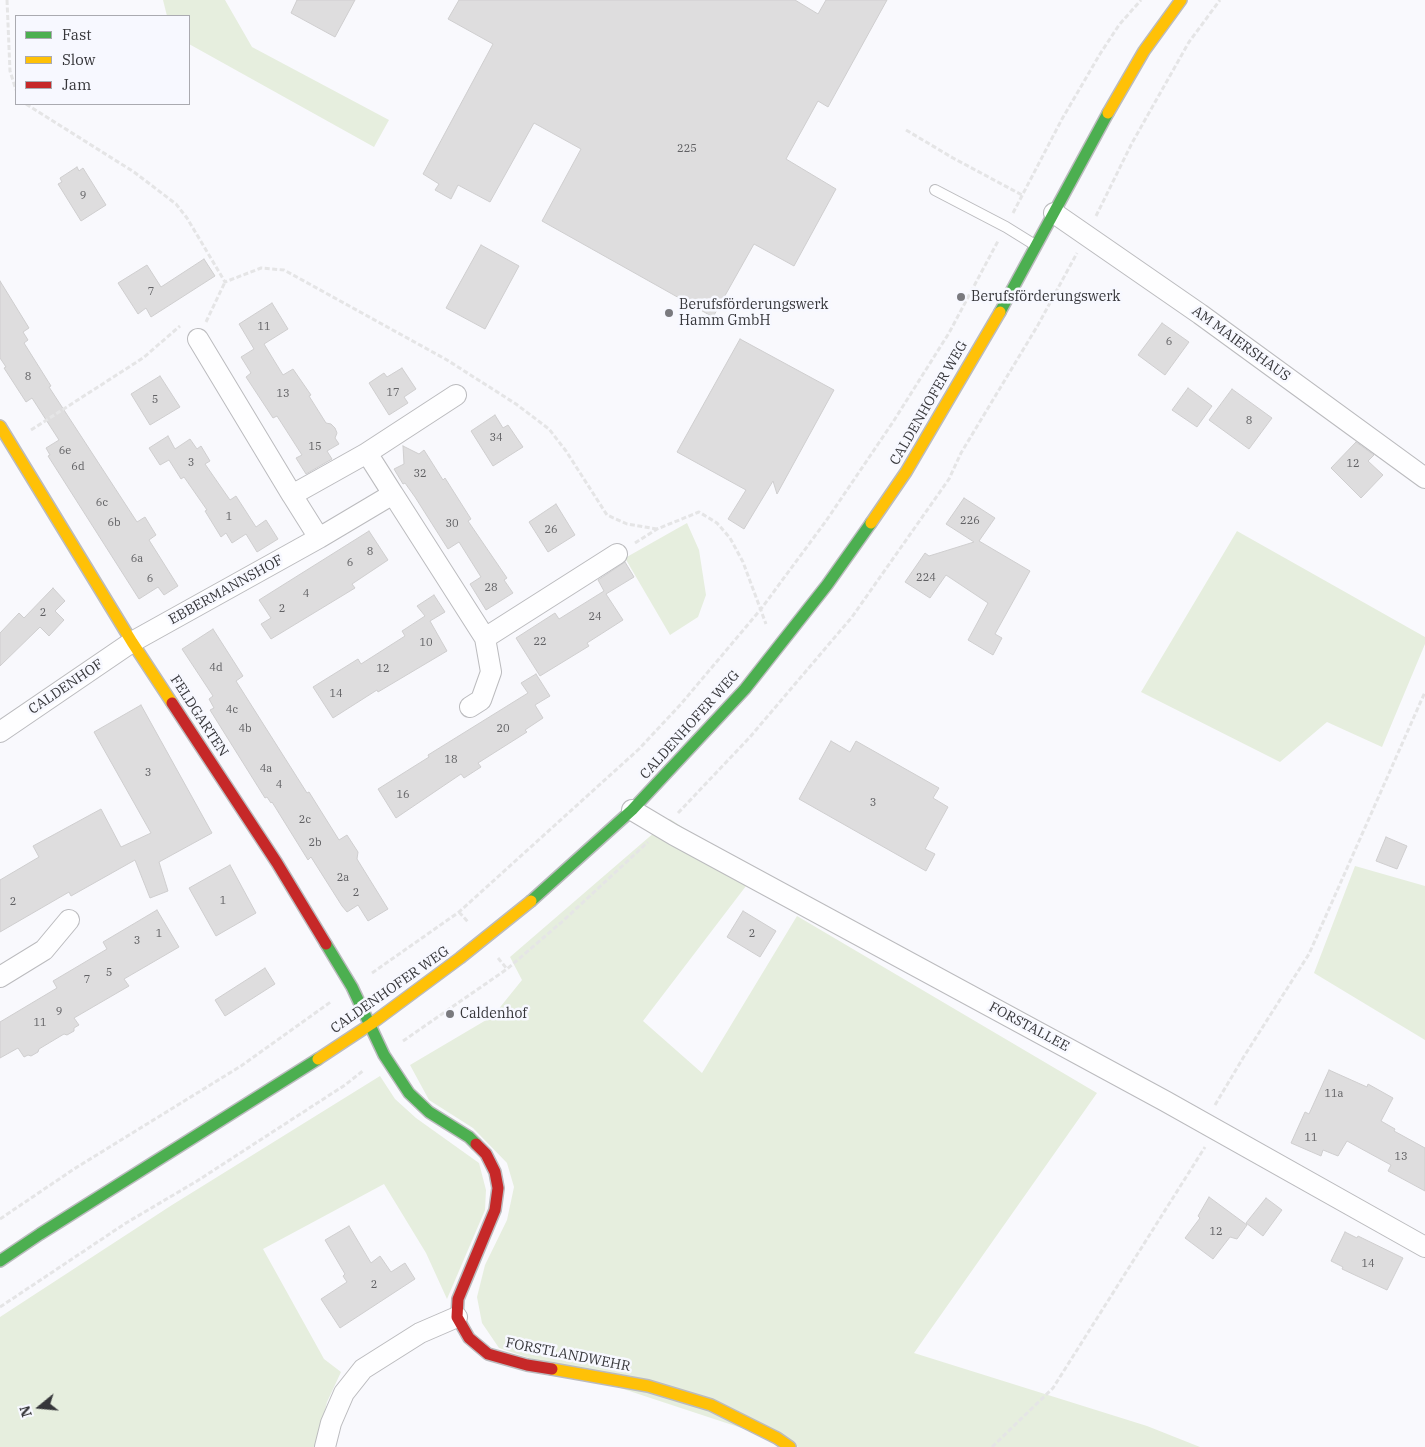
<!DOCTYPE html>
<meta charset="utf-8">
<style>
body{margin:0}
#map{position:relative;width:1425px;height:1447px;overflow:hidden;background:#f9f9fd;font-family:"IBM Plex Serif",serif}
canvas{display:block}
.legend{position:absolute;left:15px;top:15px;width:175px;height:90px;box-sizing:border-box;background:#f7f8ff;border:1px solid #aaaab0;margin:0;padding:6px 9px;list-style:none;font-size:15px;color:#36363a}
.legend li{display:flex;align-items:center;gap:10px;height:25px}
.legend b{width:25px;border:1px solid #aaaab0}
.north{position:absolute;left:15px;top:1382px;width:50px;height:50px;-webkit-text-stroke:4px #f7f8ff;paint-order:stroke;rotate:253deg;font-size:14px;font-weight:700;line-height:20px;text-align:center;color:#36363a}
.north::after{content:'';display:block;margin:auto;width:18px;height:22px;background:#36363a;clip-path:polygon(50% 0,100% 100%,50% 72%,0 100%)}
</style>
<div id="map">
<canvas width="1425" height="1447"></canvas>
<ul class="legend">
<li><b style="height:6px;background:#4caf50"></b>Fast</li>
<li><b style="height:6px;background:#ffc107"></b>Slow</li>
<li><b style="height:6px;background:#c62828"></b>Jam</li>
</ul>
<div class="north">N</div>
</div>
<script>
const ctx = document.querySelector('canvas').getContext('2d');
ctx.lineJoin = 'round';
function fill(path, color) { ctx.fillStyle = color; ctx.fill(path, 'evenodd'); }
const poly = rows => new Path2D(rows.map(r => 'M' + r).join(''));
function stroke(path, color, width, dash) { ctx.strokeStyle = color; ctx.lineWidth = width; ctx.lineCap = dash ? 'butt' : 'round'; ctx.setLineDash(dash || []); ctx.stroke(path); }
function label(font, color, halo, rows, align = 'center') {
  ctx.font = font + ' "IBM Plex Serif",serif'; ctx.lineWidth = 5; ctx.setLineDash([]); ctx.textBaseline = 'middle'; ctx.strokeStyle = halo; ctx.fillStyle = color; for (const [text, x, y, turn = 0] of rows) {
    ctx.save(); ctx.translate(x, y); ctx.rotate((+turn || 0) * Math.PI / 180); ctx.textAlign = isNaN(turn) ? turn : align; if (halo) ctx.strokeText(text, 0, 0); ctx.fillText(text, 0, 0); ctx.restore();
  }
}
const green = poly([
 [163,0,225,0,252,47,389,120,374,147,189,44,189,16,167,16],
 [687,523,699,550,706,595,698,617,670,635,625,558],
 [1237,531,1425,637,1425,644,1382,747,1327,722,1280,762,1141,692],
 [670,819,707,843,746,886,643,1021,702,1073,797,916,1097,1093,914,1353,1147,1426,1200,1447,799,1447,499,1348,482,1323,477,1297,485,1265,507,1220,514,1187,507,1163,473,1128,429,1100,410,1065,493,1016,522,980,510,957],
 [1355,866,1425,886,1425,1040,1314,973],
 [380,1076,395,1099,416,1118,479,1163,486,1190,485,1210,447,1299,426,1253,384,1184,263,1249,324,1359,341,1372,327,1402,316,1447,0,1447,0,1317,172,1205]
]);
const building = poly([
 [297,0,355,0,335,37,291,13,297,0],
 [459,0,795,0,818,14,826,0,887,0,828,107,818,101,786,159,836,189,794,266,754,244,713,317,542,221,581,149,534,123,490,202,458,185,451,199,435,190,439,184,423,174,493,44,448,19,459,0],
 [77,167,79,171,83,168,106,205,81,221,58,184,62,182,60,178,77,167],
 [481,245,519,266,485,329,446,308,481,245],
 [204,259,215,276,151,317,146,308,138,314,118,283,147,265,161,287,204,259],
 [0,281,29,328,23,332,28,340,24,343,51,386,49,387,137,522,145,517,156,535,149,540,178,586,164,595,158,587,139,599,48,456,50,455,46,448,59,440,32,398,26,402,4,368,6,367,0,358,0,281],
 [272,303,288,329,264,344,283,375,293,369,311,395,309,396,326,423,331,424,335,428,337,433,335,438,339,444,327,451,332,459,306,474,296,458,302,455,277,416,273,418,246,377,251,373,241,357,254,349,239,324,272,303],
 [1162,323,1189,342,1165,375,1138,355,1162,323],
 [740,339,834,390,777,494,773,481,744,529,728,519,746,490,677,452,740,339],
 [402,368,416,389,404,397,408,403,389,415,369,383,384,373,387,377,402,368],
 [160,376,180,407,150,425,131,394,160,376],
 [1188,388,1212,406,1197,427,1172,410,1188,388],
 [1232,389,1272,418,1249,449,1209,420,1232,389],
 [495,415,503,428,508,425,523,447,493,466,471,431,495,415],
 [168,436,175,449,190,439,197,449,201,446,210,461,205,464,230,500,236,496,256,527,266,520,278,539,257,552,246,534,232,543,226,533,221,537,205,511,207,510,184,477,181,479,169,460,160,465,149,448,168,436],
 [1356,442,1374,455,1368,461,1383,475,1361,498,1331,468,1356,442],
 [403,446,419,454,424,450,443,480,445,478,471,519,468,521,507,578,504,580,513,593,486,610,470,584,481,577,459,542,448,549,415,497,405,483,403,484,394,469,404,464,403,446],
 [964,498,995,518,979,541,1030,571,995,634,1002,638,993,655,968,640,988,603,946,575,930,598,905,582,925,553,929,556,974,542,946,524,964,498],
 [556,504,575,535,548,552,529,522,556,504],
 [369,531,388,560,352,584,355,588,271,639,261,624,271,618,259,600,369,531],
 [625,562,634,577,606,594,623,620,587,643,589,646,540,676,516,638,555,613,559,619,604,591,598,580,625,562],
 [53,588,65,601,55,611,64,620,49,636,40,627,0,666,0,633,19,613,24,618,53,588],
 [434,595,445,612,430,621,447,651,378,692,377,690,333,718,313,687,358,659,361,664,405,636,402,631,425,616,417,606,434,595],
 [213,629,243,676,236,681,307,793,309,792,339,840,347,835,358,852,357,859,388,909,368,921,358,905,347,912,342,906,311,857,308,860,272,802,271,803,267,797,265,798,210,710,214,708,209,699,213,696,182,649,213,629],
 [536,674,550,696,535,705,543,718,525,730,527,732,478,763,481,767,464,778,461,774,396,818,378,789,429,757,428,755,528,693,521,683,536,674],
 [141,705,212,833,159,862,168,891,150,898,135,860,71,896,69,892,0,932,0,880,39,857,33,846,101,809,121,847,151,833,94,732,141,705],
 [831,741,850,752,856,741,939,788,933,798,948,807,925,849,935,854,926,871,799,799,831,741],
 [1386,837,1407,846,1397,869,1376,861,1386,837],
 [230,865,256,913,216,936,189,888,230,865],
 [157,910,179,947,124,979,129,986,74,1018,79,1025,74,1028,74,1031,67,1035,64,1034,39,1049,38,1052,31,1056,28,1055,24,1057,18,1048,0,1058,0,1022,57,988,53,981,107,949,103,942,157,910],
 [743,911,776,931,760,957,727,937,743,911],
 [265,968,275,984,225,1016,215,1000,265,968],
 [1329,1070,1367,1087,1368,1084,1393,1098,1381,1121,1395,1129,1394,1131,1425,1148,1425,1191,1388,1171,1391,1165,1347,1141,1338,1156,1323,1150,1321,1156,1291,1143,1305,1112,1309,1114,1329,1070],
 [1209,1197,1247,1225,1237,1239,1230,1237,1213,1259,1185,1238,1200,1218,1198,1216,1209,1197],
 [1266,1198,1282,1210,1263,1236,1246,1223,1266,1198],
 [349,1226,371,1263,380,1256,391,1272,405,1263,415,1279,340,1328,321,1299,347,1282,343,1276,345,1274,325,1240,349,1226],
 [1345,1232,1357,1238,1358,1236,1403,1258,1387,1290,1342,1269,1343,1267,1331,1261,1345,1232]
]);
const path = poly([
 [7,0,10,71,16,90],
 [26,104,134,172,176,204,187,218,225,282,261,268,284,270,447,360,516,404,549,429,566,451,607,515,627,524,657,529],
 [906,130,953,158,1022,195],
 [1013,213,1062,119,1100,54,1119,25,1141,0],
 [1096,216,1132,143,1189,42,1220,0],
 [206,322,225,282],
 [31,430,143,358,180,326],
 [635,543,657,529,699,512,717,523,730,538,743,562,766,624],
 [678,813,750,737,852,617,949,479,961,453,1038,325,1077,253],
 [459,912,468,922],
 [498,958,507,969],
 [372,973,459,912,639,749,681,704,761,609,826,521,893,422,949,333,998,241],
 [403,1041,507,969,564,920,648,842],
 [1215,1105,1243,1058,1309,954,1425,692],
 [0,1219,74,1169,241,1066,332,1001],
 [0,1307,126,1223,197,1181,345,1085,364,1070],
 [992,1447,1053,1388,1205,1147]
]);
const lane = poly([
 [935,190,1006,227,1035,245]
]);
const street = poly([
 [1054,213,1200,314,1425,478],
 [198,339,292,495],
 [367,453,456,395],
 [319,538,292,495,367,453,393,494],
 [485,638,617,554],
 [0,732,132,642,319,538,393,494,485,638,491,672,481,700,470,707],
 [632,810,674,835,1165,1101,1425,1247],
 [0,977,44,950,69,920],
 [325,1447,331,1423,344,1393,363,1369,420,1333,457,1317]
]);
const fast = poly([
 [1000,312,1108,113],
 [531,901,632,810,745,689,827,585,871,523],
 [326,944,352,987,384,1055,409,1093,429,1112,469,1137,476,1144],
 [0,1261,40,1234,318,1059]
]);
const slow = poly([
 [1108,113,1144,51,1181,0],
 [0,426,132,642,172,703],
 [871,523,906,472,1000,312],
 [318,1059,371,1024,460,958,531,901],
 [552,1369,648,1386,711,1405,777,1438,790,1447]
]);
const jam = poly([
 [172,703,277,863,326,944],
 [476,1144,486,1154,495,1172,498,1188,495,1210,458,1299,457,1317,469,1338,488,1354,527,1365,552,1369]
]);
const markers = [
 [961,297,5,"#7a7a7e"],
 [669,313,5,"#7a7a7e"],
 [450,1014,5,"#7a7a7e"]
];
const numberNames = [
 ["225",687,149],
 ["9",83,196],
 ["7",151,292],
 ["11",264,327],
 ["6",1169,342],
 ["8",28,377],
 ["17",393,393],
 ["13",283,394],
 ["5",155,400],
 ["8",1249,421],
 ["34",496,438],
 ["15",315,447],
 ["6e",65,451],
 ["3",191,463],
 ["12",1353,464],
 ["6d",78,467],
 ["32",420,474],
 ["6c",102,503],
 ["1",229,517],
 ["226",970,521],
 ["6b",114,523],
 ["30",452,524],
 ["26",551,530],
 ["8",370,552],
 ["6a",137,559],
 ["6",350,563],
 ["224",926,578],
 ["6",150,579],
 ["28",491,588],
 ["4",306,594],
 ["2",282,609],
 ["2",43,613],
 ["24",595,617],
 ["22",540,642],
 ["10",426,643],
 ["4d",216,668],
 ["12",383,669],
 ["14",336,694],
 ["4c",232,710],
 ["4b",245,729],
 ["20",503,729],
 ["18",451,760],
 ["4a",266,769],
 ["3",148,773],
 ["4",279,785],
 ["16",403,795],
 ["3",873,803],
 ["2c",305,820],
 ["2b",315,843],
 ["2a",343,878],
 ["2",356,893],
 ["1",223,901],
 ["2",13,902],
 ["1",159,934],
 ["2",752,934],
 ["3",137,941],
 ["5",109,973],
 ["7",87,980],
 ["9",59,1012],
 ["11",40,1023],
 ["11a",1334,1094],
 ["11",1311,1138],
 ["13",1401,1157],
 ["12",1216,1232],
 ["14",1368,1264],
 ["2",374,1285]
];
const poiNames = [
 ["Berufsförderungswerk",971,297],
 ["Berufsförderungswerk",679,305],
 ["Hamm GmbH",679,321],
 ["Caldenhof",460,1014]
];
const streetNames = [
 ["AM MAIERSHAUS",1241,344,36],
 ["CALDENHOFER WEG",929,403,-60],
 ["EBBERMANNSHOF",226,590,-29],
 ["CALDENHOF",66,687,-34],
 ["FELDGARTEN",199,716,57],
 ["CALDENHOFER WEG",690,725,-48],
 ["CALDENHOFER WEG",390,990,-35],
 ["FORSTALLEE",1029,1027,28],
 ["FORSTLANDWEHR",568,1355,11]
];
fill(green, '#e6eede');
fill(building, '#deddde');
stroke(building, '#cfcecf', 1);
stroke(lane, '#bbbbbe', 12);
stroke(street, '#bbbbbe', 22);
stroke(fast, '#bbbbbe', 14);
stroke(slow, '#bbbbbe', 14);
stroke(jam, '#bbbbbe', 14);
stroke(path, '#e5e5e6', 3, [5, 2.5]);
stroke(lane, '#fefeff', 10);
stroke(street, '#fefeff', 20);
stroke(fast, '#4caf50', 11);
stroke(slow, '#ffc107', 11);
stroke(jam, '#c62828', 11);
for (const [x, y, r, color] of markers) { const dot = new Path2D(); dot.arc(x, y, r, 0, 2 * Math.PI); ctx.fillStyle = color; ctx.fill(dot); stroke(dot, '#f7f8ff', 2); }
label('11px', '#606063', null, numberNames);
label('14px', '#36363a', '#f7f8ff', poiNames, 'left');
label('14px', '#36363a', '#f7f8ff', streetNames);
</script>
